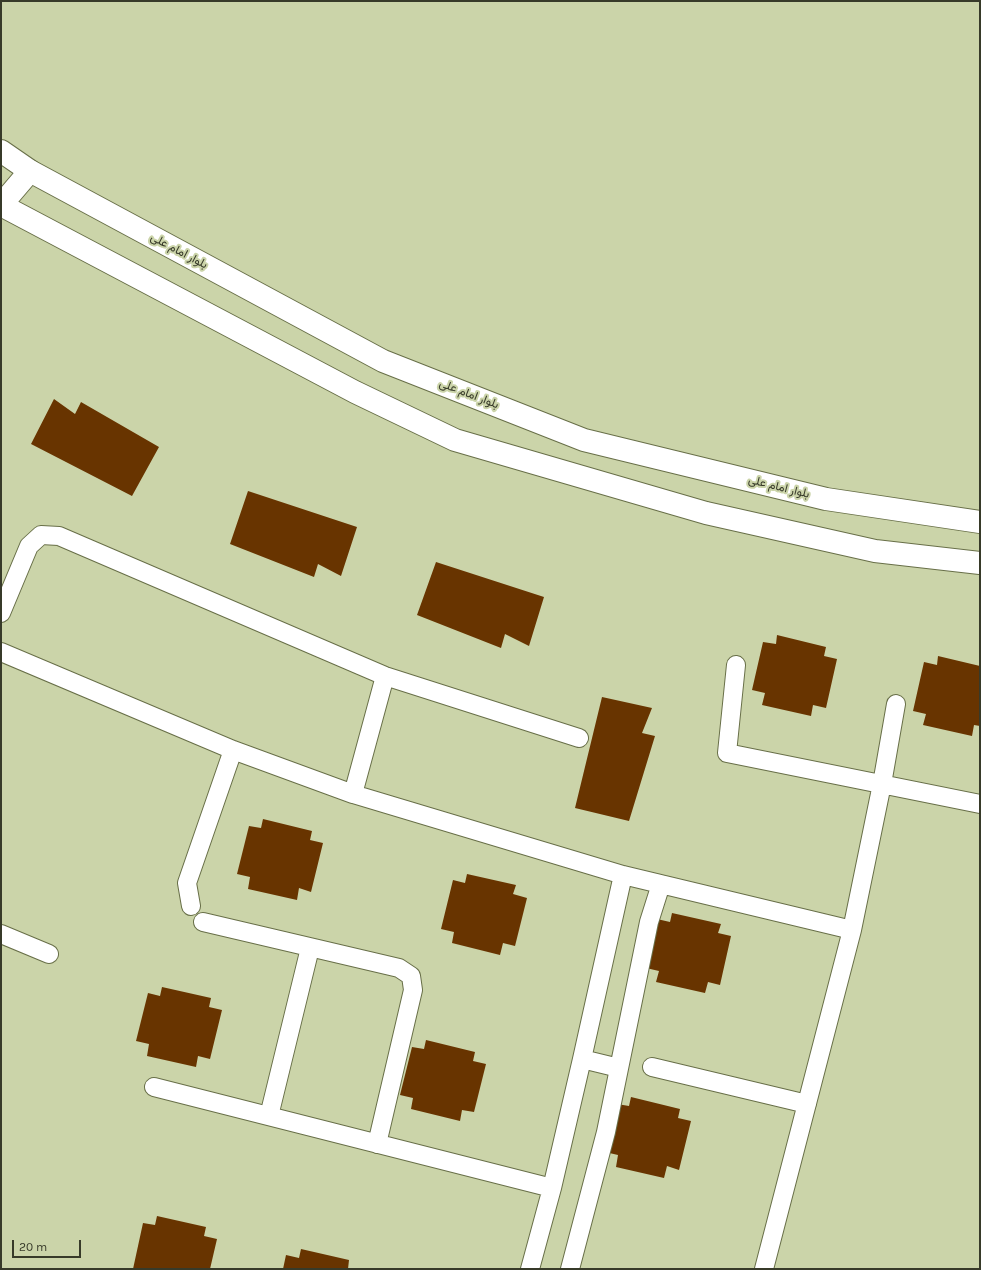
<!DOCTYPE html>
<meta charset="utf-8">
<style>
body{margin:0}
#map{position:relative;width:981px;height:1270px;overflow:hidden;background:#cbd4a9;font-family:Karla,sans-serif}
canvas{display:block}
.frame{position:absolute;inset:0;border:2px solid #373a29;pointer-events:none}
.scale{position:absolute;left:12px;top:1240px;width:69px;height:18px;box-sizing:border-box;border:2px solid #373a29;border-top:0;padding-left:5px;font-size:12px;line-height:14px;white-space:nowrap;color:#373a29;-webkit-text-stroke:3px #cbd4a9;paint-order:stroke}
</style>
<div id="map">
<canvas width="981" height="1270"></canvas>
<div class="frame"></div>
<div class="scale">20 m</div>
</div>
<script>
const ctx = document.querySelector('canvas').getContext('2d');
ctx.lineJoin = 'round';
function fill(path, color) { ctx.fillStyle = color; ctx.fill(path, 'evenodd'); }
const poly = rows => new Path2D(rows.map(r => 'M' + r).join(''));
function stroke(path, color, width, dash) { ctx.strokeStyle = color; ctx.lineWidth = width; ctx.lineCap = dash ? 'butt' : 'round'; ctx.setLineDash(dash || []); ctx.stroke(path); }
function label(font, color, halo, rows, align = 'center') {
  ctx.font = font + ' Karla,Vazirmatn,sans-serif'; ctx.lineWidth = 4; ctx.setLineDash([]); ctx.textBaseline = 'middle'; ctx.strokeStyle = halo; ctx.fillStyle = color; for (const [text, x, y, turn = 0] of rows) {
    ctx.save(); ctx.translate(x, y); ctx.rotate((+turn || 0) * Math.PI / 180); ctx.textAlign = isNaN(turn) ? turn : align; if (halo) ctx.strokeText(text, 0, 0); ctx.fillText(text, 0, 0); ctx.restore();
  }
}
const building = poly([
 [54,399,75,414,81,402,159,447,132,496,31,444],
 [248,491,357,527,341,576,318,564,314,577,230,544],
 [436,562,544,597,529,646,505,634,501,648,417,615],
 [777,635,826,647,824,656,837,659,826,708,813,705,811,716,762,705,765,693,752,690,763,642,776,644],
 [938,656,980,666,980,726,974,725,972,736,923,725,926,714,913,711,924,662,937,665],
 [602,697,652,708,642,733,655,736,629,821,575,808],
 [263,819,312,831,310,840,323,843,311,892,299,888,297,900,248,889,250,877,237,874,249,826,261,828],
 [467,874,516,885,513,894,527,898,515,946,503,943,500,955,452,943,454,932,441,929,453,880,465,883],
 [672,913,721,924,718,933,731,936,720,985,708,982,705,993,656,982,659,971,646,968,657,919,670,922],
 [162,987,211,998,209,1007,222,1010,210,1059,198,1056,196,1067,147,1056,149,1044,136,1041,148,993,160,996],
 [426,1040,475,1052,473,1061,486,1064,474,1112,462,1110,460,1121,411,1109,413,1098,400,1095,412,1047,424,1049],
 [631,1097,680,1109,678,1118,691,1121,679,1170,667,1166,664,1178,616,1167,618,1155,605,1152,617,1104,629,1106],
 [157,1216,206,1227,204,1236,217,1239,210,1269,133,1269,143,1223,155,1225],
 [301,1249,349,1260,348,1269,283,1269,286,1255,299,1258]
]);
const minor = poly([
 [1,613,29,546,41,535,59,536,385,676,579,738],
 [1,652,233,750,353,794,623,875,852,930],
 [736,665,727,753,980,804],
 [353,794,385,676],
 [191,906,187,883,233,750],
 [203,922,399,968,411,976,413,990,377,1144],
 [1,934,49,954],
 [582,1059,619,1068],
 [652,1067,807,1104],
 [154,1087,552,1188],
 [269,1116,310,948],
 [530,1269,552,1188,582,1059,623,875],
 [570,1269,606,1132,649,922,661,884],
 [764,1269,852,930,882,784,896,704]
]);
const tertiary = poly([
 [1,205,30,171]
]);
const secondary = poly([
 [1,151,30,171,383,361,584,440,826,499,980,522],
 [1,205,355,392,455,440,706,513,875,551,980,563]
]);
const streetNames = [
 ["بلوار امام علی",179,251,28],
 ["بلوار امام علی",469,394,21],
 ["بلوار امام علی",779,487,14]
];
fill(building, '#683400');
stroke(minor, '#686f48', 20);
stroke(tertiary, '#686f48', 24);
stroke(secondary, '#686f48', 24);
stroke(minor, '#fff', 18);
stroke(tertiary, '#fff', 22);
stroke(secondary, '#fff', 22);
label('12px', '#373a29', '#cbd4a9', streetNames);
</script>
